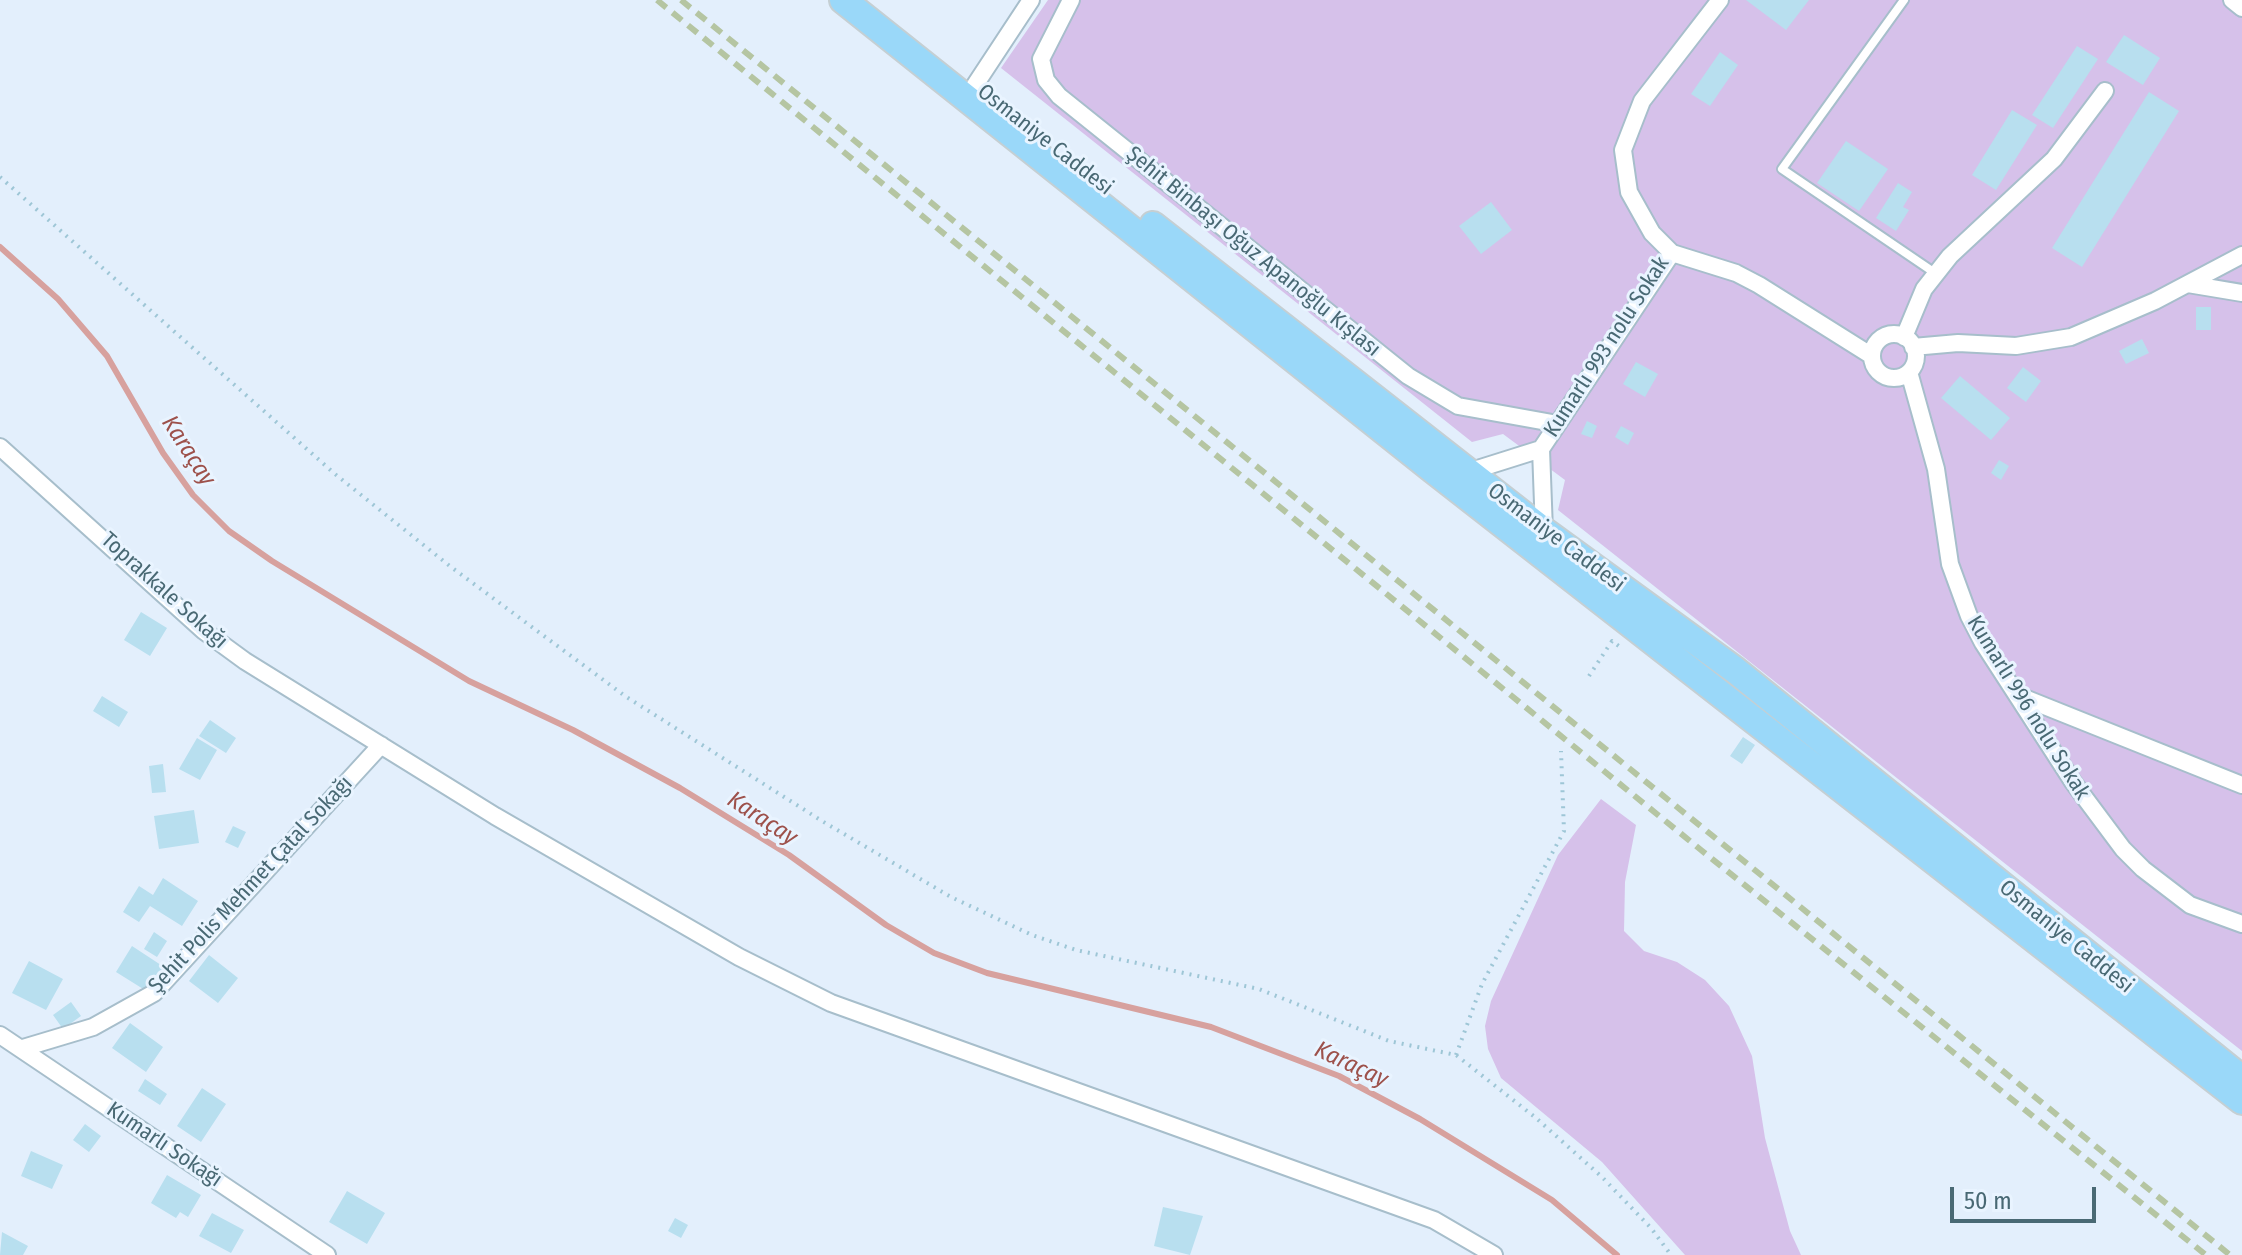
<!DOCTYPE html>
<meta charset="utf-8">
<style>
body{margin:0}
#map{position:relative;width:2242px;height:1255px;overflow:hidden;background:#e3effc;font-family:"Fira Sans Condensed",sans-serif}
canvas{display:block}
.scale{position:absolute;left:1950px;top:1187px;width:146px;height:36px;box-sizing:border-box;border:4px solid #496974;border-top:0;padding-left:10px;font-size:24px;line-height:28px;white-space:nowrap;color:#496974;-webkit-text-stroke:6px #e9f4ff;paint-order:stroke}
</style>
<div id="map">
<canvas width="2242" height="1255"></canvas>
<div class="scale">50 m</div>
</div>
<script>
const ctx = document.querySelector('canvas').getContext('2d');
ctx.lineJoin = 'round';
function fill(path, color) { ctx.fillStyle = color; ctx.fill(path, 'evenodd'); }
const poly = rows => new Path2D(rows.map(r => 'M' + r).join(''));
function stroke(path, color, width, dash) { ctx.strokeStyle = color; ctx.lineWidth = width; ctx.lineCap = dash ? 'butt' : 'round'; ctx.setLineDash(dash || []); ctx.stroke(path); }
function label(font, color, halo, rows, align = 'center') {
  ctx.font = font + ' "Fira Sans Condensed",sans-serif'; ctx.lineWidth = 6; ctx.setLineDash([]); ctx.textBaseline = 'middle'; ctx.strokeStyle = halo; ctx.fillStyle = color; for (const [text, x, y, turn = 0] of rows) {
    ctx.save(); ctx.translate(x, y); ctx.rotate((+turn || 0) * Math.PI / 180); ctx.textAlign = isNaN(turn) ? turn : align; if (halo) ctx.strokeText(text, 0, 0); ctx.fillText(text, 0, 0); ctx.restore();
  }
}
const green = poly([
 [1048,0,2242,0,2242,1051,1558,510,1565,480,1503,434,1472,442,1001,68],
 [1601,799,1636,825,1625,882,1624,931,1644,951,1677,962,1705,980,1729,1006,1752,1056,1765,1138,1790,1231,1801,1255,1685,1255,1602,1162,1501,1078,1488,1049,1485,1026,1491,1001,1558,855]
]);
const stream = poly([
 [0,247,58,299,107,356,163,453,193,495,229,531,272,561,469,681,573,730,680,788,789,855,886,925,934,953,987,973,1211,1027,1339,1076,1420,1119,1552,1200,1617,1255]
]);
const building = poly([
 [1746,0,1809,0,1786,30],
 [2124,35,2160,58,2143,85,2106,62],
 [2077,46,2098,59,2053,128,2032,115],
 [1720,52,1738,65,1710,106,1691,94],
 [2149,92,2179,111,2082,267,2052,248],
 [2012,110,2037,125,1996,190,1972,175],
 [1846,141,1888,169,1859,211,1817,183],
 [1898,183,1912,192,1903,207,1909,210,1896,231,1876,218],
 [1491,202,1512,230,1481,254,1459,226],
 [2196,307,2211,307,2211,330,2196,330],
 [2142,339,2149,353,2126,364,2119,351],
 [1636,362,1658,374,1645,397,1623,384],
 [2023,367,2041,381,2026,402,2007,388],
 [1960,376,2010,418,1991,440,1941,398],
 [1587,421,1597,426,1592,438,1581,434],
 [1621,426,1634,433,1628,445,1615,437],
 [1999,460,2009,466,2001,480,1991,473],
 [141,612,167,628,150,656,124,640],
 [102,696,128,712,119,727,93,711],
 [210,720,236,738,226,753,199,736],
 [1743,737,1755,745,1742,764,1730,756],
 [197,738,217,750,200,780,179,769],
 [163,764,166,792,152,793,149,766],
 [194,810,199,843,159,849,154,816],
 [233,826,246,832,238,848,225,842],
 [163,878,198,901,182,926,150,906,139,922,123,912,139,886,153,895],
 [154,932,167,941,157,957,144,949],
 [132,946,164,967,148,992,116,972],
 [209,955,238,978,218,1003,189,981],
 [29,961,63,979,46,1010,12,993],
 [71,1002,81,1016,63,1029,53,1015],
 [130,1023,163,1047,146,1072,112,1048],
 [145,1079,167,1094,160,1105,138,1091],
 [202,1088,226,1104,201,1142,177,1126],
 [85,1124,101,1136,89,1152,73,1140],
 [31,1151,63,1165,52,1189,21,1176],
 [167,1175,201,1195,188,1217,180,1212,176,1218,151,1203],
 [347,1191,385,1213,367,1244,329,1222],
 [1163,1207,1203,1216,1190,1255,1154,1246],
 [212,1213,244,1230,231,1253,199,1236],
 [675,1218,688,1225,681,1238,668,1231],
 [2,1232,28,1246,23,1255,0,1255]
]);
const path = poly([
 [0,177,335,474,451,567,625,696,822,821,951,897,1032,935,1076,950,1259,989,1389,1041,1456,1055,1536,1118,1602,1177,1651,1228,1671,1255],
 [1589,676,1612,641,1623,649],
 [1456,1055,1482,984,1564,831,1561,751]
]);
const service = poly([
 [1904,0,1782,169,1935,273]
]);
const minor = poly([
 [1071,0,1041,59,1046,80,1059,96,1408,376,1458,406,1558,424],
 [2232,0,2242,8],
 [975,85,1031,0],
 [1672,253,1736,273,1759,285,1872,356],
 [2188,284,2242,293],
 '1872 356a22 22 0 1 1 44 0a22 22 0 1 1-44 0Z',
 [1904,337,1924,289,1950,256,2054,159,2105,91],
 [1913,347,1958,343,2016,346,2071,337,2155,301,2242,255],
 [1909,372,1936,469,1950,564,1969,616,1983,643,2073,782,2123,849,2143,869,2190,905,2242,924],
 [0,447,204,631,245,661,495,816,739,957,831,1003,1434,1220,1494,1255],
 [1541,449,1672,253,1652,233,1629,192,1623,150,1642,101,1720,0],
 [1468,472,1541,449,1544,531],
 [2017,695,2242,785],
 [0,1035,327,1255],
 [23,1048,93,1027,154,993,381,745]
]);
const trunk = poly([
 [843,0,1432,469,2242,1101],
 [1153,225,1544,531,1735,670,2236,1074]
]);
const rail = poly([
 [657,0,1701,850,2206,1255],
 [681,0,2230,1255]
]);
const streetNames = [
 ["Osmaniye Caddesi",1045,140,38],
 ["Şehit Binbaşı Oğuz Apanoğlu Kışlası",1253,252,39],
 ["Kumarlı 993 nolu Sokak",1607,347,-57],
 ["Osmaniye Caddesi",1556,538,37],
 ["Toprakkale Sokağı",164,591,42],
 ["Kumarlı 996 nolu Sokak",2028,708,58],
 ["Şehit Polis Mehmet Çatal Sokağı",251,885,-47],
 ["Osmaniye Caddesi",2066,937,39],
 ["Kumarlı Sokağı",164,1145,34]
];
const waterNames = [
 ["Karaçay",188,451,57],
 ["Karaçay",762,819,33],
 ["Karaçay",1351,1065,25]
];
fill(green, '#d6c1ea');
stroke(stream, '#d7a19e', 6);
fill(building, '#b8dfef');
stroke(service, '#a7becb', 12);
stroke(minor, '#a7becb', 20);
stroke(trunk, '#c5cfd3', 30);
stroke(path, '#9ec6d6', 4, [2, 6]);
stroke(service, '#fff', 8);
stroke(minor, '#fff', 16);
stroke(trunk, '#9ad8f9', 26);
stroke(rail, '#b5c5a2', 6, [12, 8]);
label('22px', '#496974', '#e9f4ff', streetNames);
label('italic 24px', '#9d514b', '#e9f4ff', waterNames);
</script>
